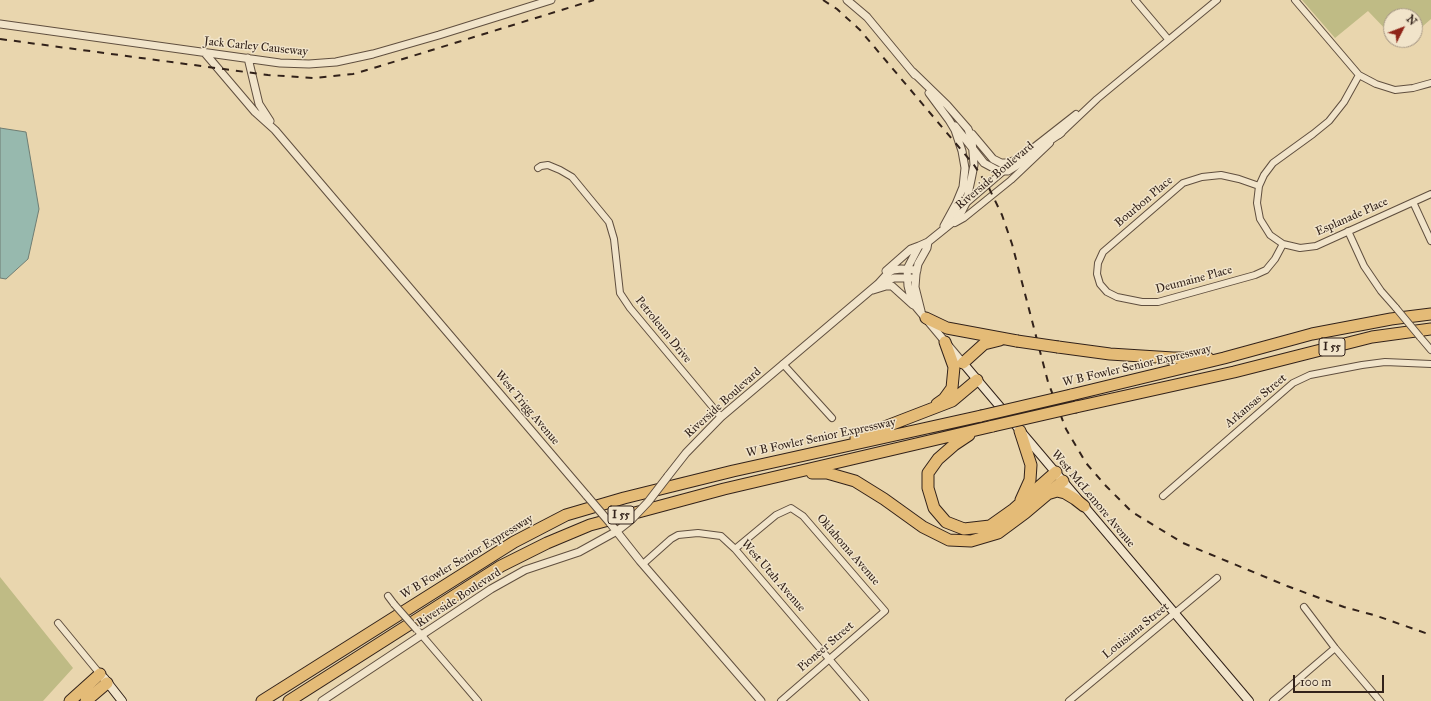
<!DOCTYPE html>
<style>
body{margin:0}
#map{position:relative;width:1431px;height:701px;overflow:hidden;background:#e9d6ae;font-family:"IM FELL Great Primer",serif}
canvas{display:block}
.north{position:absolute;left:1383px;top:8px;width:40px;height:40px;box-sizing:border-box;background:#f1e4ca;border:1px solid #a59684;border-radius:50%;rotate:48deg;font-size:11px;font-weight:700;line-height:16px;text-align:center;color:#32221a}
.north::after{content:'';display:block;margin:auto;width:14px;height:18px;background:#8f2418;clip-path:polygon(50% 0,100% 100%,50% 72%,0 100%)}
.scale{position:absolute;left:1293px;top:675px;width:91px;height:18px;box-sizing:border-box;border:2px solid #32221a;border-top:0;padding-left:5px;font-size:12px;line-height:14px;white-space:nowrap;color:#32221a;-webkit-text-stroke:3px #f1e4ca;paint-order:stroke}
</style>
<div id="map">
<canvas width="1431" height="701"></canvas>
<div class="north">N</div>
<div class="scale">100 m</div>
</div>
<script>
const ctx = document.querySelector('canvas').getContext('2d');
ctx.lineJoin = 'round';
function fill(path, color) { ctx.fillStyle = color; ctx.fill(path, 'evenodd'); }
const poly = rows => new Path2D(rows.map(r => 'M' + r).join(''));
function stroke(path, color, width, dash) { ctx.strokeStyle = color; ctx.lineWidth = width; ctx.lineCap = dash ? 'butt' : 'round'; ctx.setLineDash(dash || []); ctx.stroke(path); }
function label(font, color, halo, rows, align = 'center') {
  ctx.font = font + ' "IM FELL Great Primer",serif'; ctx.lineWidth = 3; ctx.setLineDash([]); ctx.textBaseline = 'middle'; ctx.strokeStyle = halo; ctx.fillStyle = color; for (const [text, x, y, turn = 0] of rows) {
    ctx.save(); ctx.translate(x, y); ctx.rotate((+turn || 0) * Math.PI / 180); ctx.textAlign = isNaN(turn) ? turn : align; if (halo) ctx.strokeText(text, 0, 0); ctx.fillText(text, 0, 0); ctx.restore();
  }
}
const green = poly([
 [1302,0,1431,0,1431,19,1415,33,1415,16,1391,16,1391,35,1368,11,1335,38],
 [0,577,73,668,43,701,0,701]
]);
const water = poly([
 [0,128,26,132,39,209,28,259,6,279,0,278,0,128]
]);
const minor = poly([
 [1135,0,1168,39],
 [1295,0,1359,75,1376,84,1395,90,1413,88,1431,83],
 [1359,75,1344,102,1329,121,1313,134,1273,163,1264,175,1259,186,1257,203,1260,219,1270,235,1283,244,1300,248,1316,246,1431,194],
 [1059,135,1097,99,1217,0],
 [1016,161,1076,114],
 [538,168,541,166,548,165,560,170,572,177,609,222,614,239,620,293,630,308,721,417],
 [1259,186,1239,179,1221,175,1202,177,1183,183,1103,252,1098,263,1097,274,1100,284,1107,292,1117,297,1142,302,1158,302,1255,275,1266,270,1275,259,1283,244],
 [1413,202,1431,241],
 [949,218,1006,169],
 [955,223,964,218,1011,180,1050,143],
 [1348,231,1364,266,1381,291,1396,308],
 [1420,337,1431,350],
 [783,364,832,418],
 [1163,496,1293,383,1310,375,1362,365,1385,362,1431,364],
 [735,549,776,515,791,508,803,516,885,611,781,701],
 [643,564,671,539,678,535,698,533,721,536,735,549,865,701],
 [388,596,394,604],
 [1304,607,1335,648,1380,701],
 [58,623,100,674],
 [419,632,478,701],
 [1069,701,1217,578],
 [1273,701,1335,648]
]);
const tertiary = poly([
 [847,0,867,17,915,75],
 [0,24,280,63,309,64,336,62,373,54,439,35,551,0],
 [204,52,255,112,275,130,587,496],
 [248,58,259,104,270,121],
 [913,72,947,105,968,129,972,140,974,165,971,180,966,203,959,217,928,242,919,246,907,269,908,286,912,302,963,363],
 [929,93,949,120,955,130,962,151,965,168,963,187,956,204,944,226],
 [955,126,984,163,997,170,1004,171,1008,171,1024,161,1043,145,1061,133],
 [972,134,993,159,1001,163,1007,163,1019,159],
 [886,271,911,249,919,246],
 [880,283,894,278,911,278],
 [873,290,886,286,892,286,913,305],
 [921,311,915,287,916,274,918,264,927,248,928,242],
 [668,476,686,453,721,417,878,284,888,273,893,270,901,269,917,270],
 [610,523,640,561,761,701],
 [322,701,491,589,525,570,579,552,617,531,631,520]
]);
const secondary = poly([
 [963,363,1249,701],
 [104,678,122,701]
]);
const motorway = poly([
 [926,318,947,328,1017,341],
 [1058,347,1110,354,1173,358,1208,358],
 [963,363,984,344,1000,340],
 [1071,395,1224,358,1312,334,1391,319,1431,314],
 [937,404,944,399,952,388,954,367,945,342],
 [1076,407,1234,372,1372,337,1431,329],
 [1020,431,1031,465,1030,480,1021,500],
 [969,435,954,445,938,459,928,473,928,488,934,508,946,522,964,529,990,526,1014,509,1056,472],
 [856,438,952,401,977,380],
 [812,473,827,473,855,481,884,499,923,527,949,540,971,541,998,533,1025,513,1063,481],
 [1047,494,1057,491,1065,493,1075,499,1084,506],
 [70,701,100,674],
 [86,701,107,683],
 [262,701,514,542,566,515,624,498,733,471,981,416],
 [289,701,501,566,547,543,590,525,724,489,993,426]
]);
const rail = poly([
 [823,0,837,9,860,30,974,165,988,186,1002,215,1012,244,1048,382,1066,429,1086,463,1106,486,1132,512,1183,543,1287,586,1344,607,1377,616,1431,635],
 [0,39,268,75,314,78,353,74,377,67,594,0]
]);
const minorBridge = poly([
 [1396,308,1420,337],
 [394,604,417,630]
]);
const tertiaryBridge = poly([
 [587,496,610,523],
 [631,520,648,502,668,476]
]);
const motorwayBridge = poly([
 [1017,341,1058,347],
 [981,416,1071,395],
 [993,426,1076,407]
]);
const shields = [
 [1332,347,26],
 [621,515,26]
];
const shieldNames = [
 ["I 55",1332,347],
 ["I 55",621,515]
];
const streetNames = [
 ["Jack Carley Causeway",256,47,6],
 ["Riverside Boulevard",995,176,-40],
 ["Bourbon Place",1144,202,-40],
 ["Esplanade Place",1352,217,-24],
 ["Deumaine Place",1194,280,-15],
 ["Petroleum Drive",663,330,51],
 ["W B Fowler Senior Expressway",1137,366,-13],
 ["Arkansas Street",1256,401,-40],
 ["Riverside Boulevard",723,403,-42],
 ["West Trigg Avenue",527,408,50],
 ["W B Fowler Senior Expressway",821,438,-12],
 ["West McLemore Avenue",1093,499,50],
 ["Oklahoma Avenue",848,550,49],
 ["W B Fowler Senior Expressway",467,557,-31],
 ["West Utah Avenue",773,576,49],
 ["Riverside Boulevard",459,598,-33],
 ["Louisiana Street",1136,631,-39],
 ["Pioneer Street",826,647,-41]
];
fill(green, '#bfbb85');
fill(water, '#97b9ae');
stroke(water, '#6f7d73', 1);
stroke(minor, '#604f3f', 8);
stroke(tertiary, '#604f3f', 9);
stroke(secondary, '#32221a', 10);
stroke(motorway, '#32221a', 13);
stroke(minor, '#f1e4ca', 6);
stroke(tertiary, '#f1e4ca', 7);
stroke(secondary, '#f1e4ca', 8);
stroke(motorway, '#e4bb77', 11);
stroke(rail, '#32221a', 2, [7, 7]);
stroke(minorBridge, '#604f3f', 8, []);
stroke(tertiaryBridge, '#604f3f', 9, []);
stroke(motorwayBridge, '#32221a', 13, []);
stroke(minorBridge, '#f1e4ca', 6);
stroke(tertiaryBridge, '#f1e4ca', 7);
stroke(motorwayBridge, '#e4bb77', 11);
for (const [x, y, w] of shields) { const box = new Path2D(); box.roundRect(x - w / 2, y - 9, w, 18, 3); ctx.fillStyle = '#f1e4ca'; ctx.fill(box); stroke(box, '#32221a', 1); }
label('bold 11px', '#32221a', null, shieldNames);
label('12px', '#32221a', '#f1e4ca', streetNames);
</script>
